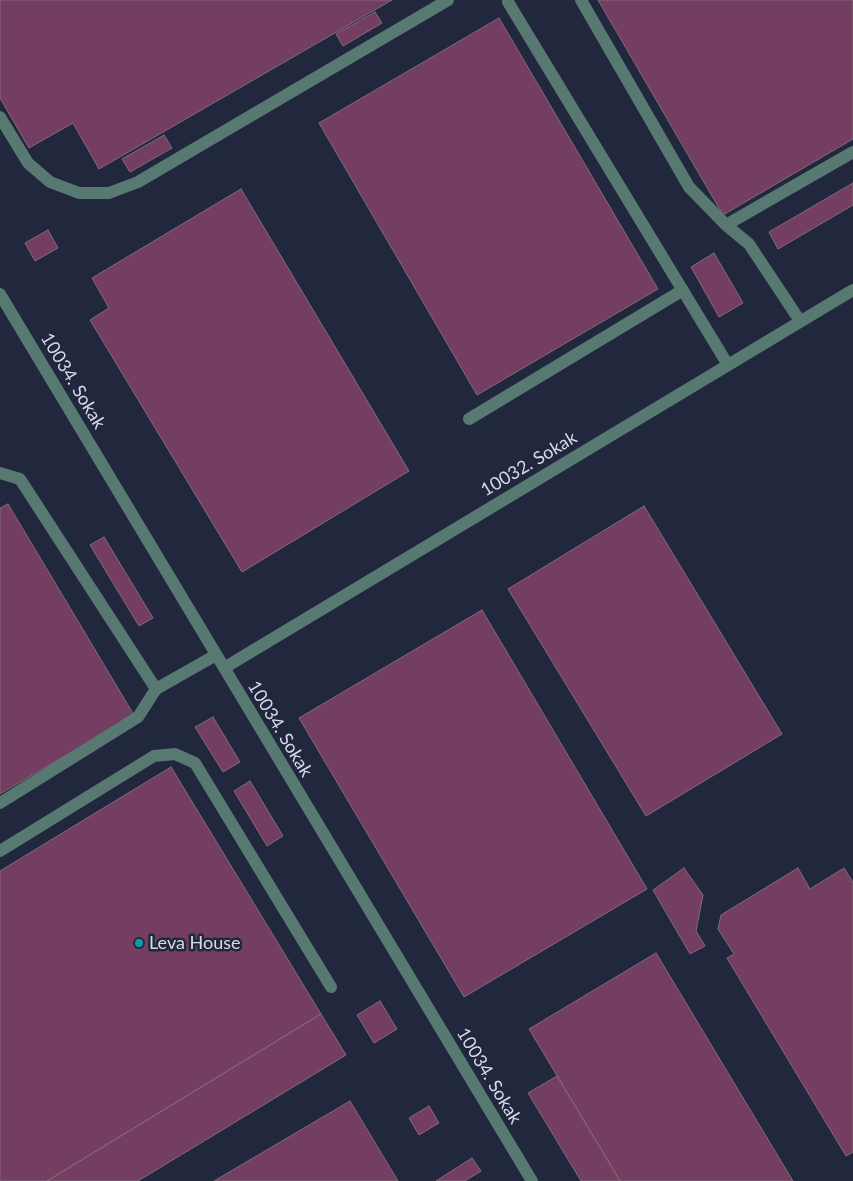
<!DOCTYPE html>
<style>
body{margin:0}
canvas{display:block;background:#21273d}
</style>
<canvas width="853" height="1181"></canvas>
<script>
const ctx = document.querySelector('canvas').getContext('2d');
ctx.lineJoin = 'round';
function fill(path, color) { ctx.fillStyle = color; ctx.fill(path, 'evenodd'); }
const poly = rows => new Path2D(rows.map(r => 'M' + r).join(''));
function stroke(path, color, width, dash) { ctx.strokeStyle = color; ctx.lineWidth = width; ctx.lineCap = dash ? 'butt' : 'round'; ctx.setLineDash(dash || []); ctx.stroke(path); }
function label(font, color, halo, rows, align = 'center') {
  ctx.font = font + ' Lato,sans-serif'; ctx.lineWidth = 5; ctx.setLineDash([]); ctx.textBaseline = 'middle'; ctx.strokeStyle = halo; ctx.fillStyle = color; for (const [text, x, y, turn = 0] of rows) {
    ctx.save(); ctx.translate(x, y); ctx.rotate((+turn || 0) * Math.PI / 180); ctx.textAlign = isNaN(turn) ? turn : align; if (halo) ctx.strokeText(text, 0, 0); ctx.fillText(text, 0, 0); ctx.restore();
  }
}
const building = poly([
 [0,0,392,0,99,169,73,123,29,148,0,98,0,0],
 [598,0,853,0,853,139,723,215,598,0],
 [375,12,382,23,343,46,336,34,375,12],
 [499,18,658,289,477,395,319,123,499,18],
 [164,135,172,148,130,172,122,159,164,135],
 [853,183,853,205,778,249,769,232,853,183],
 [241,189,409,471,242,572,90,320,109,308,92,278,241,189],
 [48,230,58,248,35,261,25,243,48,230],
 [714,253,743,303,719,317,691,267,714,253],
 [8,504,134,715,0,794,0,508,8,504],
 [644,506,782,734,646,816,508,589,644,506],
 [104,537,153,618,139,626,90,545,104,537],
 [482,610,647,889,464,997,299,718,482,610],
 [213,717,240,762,223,772,195,727,213,717],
 [171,767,321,1014,47,1181,0,1181,0,871,171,767],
 [250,781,283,836,267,846,234,791,250,781],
 [684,868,703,895,696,931,705,946,690,954,653,890,684,868],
 [798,868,810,889,844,868,853,882,853,1152,846,1156,727,958,734,954,718,929,721,915,798,868],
 [656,953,793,1181,620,1181,616,1174,529,1029,656,953],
 [380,1001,397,1029,374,1043,357,1015,380,1001],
 [321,1014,346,1055,138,1181,47,1181,321,1014],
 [557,1076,616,1174,620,1181,581,1181,528,1093,557,1076],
 [350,1101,398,1181,214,1181,350,1101],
 [429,1106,439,1123,419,1135,409,1118,429,1106],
 [472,1158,481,1171,465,1181,436,1181,472,1158]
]);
const minor = poly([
 [581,0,689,187,726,225,749,244,800,321],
 [508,2,728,365],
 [0,117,28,163,50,182,79,193,109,193,138,182,448,0],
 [726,225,853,152],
 [0,294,532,1181],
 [469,419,683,290],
 [0,473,20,479,156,689],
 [224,668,853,290],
 [0,803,138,717,156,689,216,655],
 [0,851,154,756,175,754,195,763,331,987]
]);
const markers = [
 [139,943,5,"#0f9aa8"]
];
const streetNames = [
 ["10034. Sokak",73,381,59],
 ["10032. Sokak",529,464,-31],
 ["10034. Sokak",280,729,59],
 ["10034. Sokak",489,1076,59]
];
const poiNames = [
 ["Leva House",149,943]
];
fill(building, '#733e61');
stroke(building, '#846979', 1);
stroke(minor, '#587972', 12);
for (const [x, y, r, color] of markers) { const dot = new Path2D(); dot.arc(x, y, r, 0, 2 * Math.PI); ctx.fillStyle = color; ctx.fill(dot); stroke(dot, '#21273d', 2); }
label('18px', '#d6dae9', '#21273d', streetNames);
label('18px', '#d6dae9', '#21273d', poiNames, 'left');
</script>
